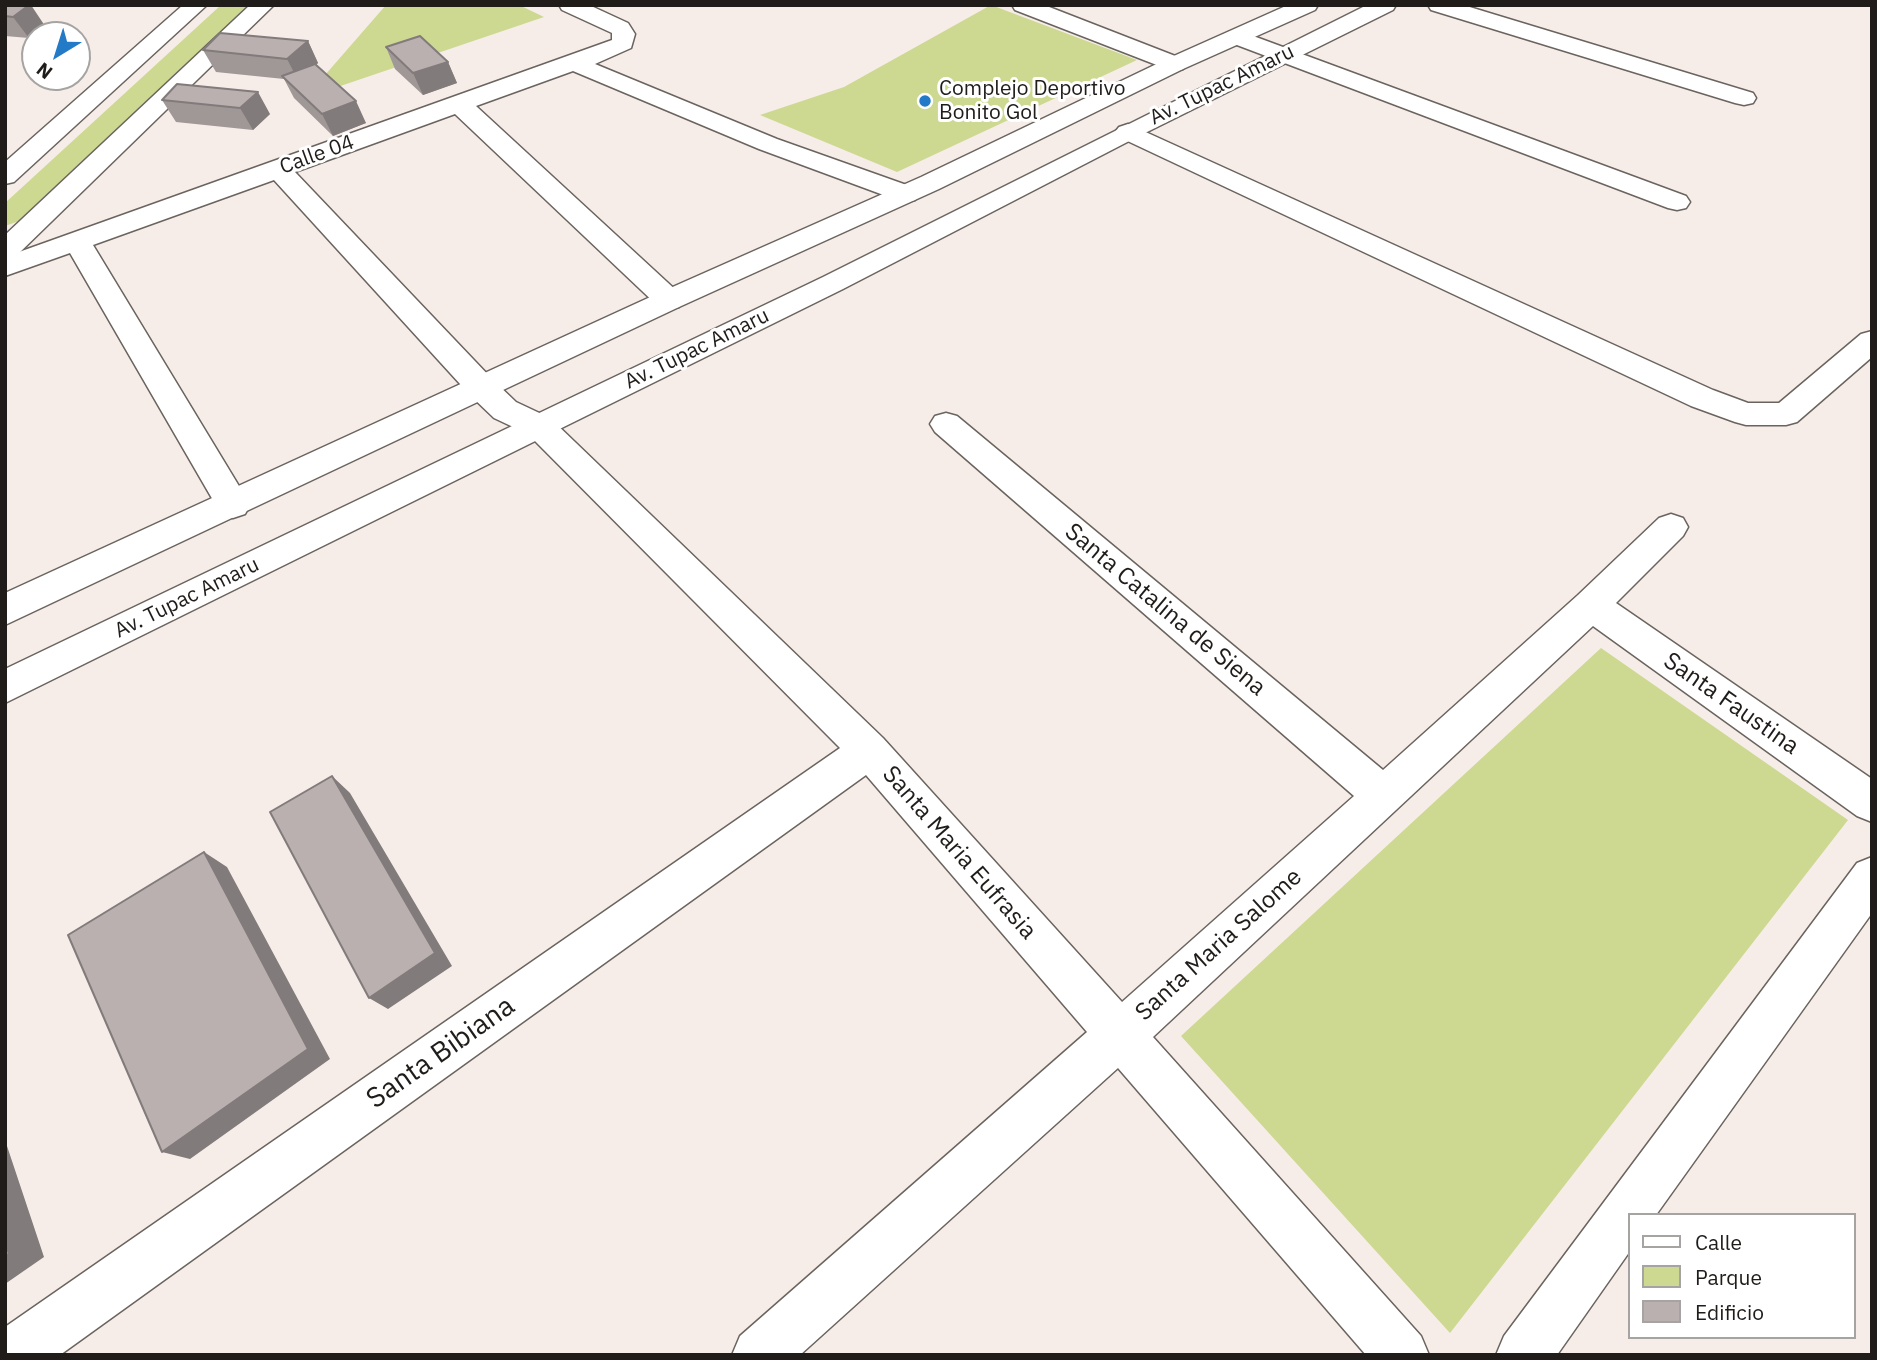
<!DOCTYPE html>
<style>
body{margin:0}
#map{position:relative;width:1877px;height:1360px;overflow:hidden;background:#f6ede8;font-family:"IBM Plex Sans",sans-serif}
canvas{display:block}
.frame{position:absolute;inset:0;border:7px solid #1f1c1a;pointer-events:none}
.legend{position:absolute;left:1628px;top:1213px;width:228px;height:126px;box-sizing:border-box;background:#fff;border:2px solid #a5a4a3;margin:0;padding:9px 12px;list-style:none;font-size:21px;color:#1f1c1a}
.legend li{display:flex;align-items:center;gap:14px;height:35px}
.legend b{width:35px;border:2px solid #a5a4a3}
.north{position:absolute;left:21px;top:21px;width:70px;height:70px;box-sizing:border-box;background:#fff;border:2px solid #a5a4a3;border-radius:50%;rotate:218deg;font-size:19px;font-weight:700;line-height:28px;text-align:center;color:#1f1c1a}
.north::after{content:'';display:block;margin:auto;width:24px;height:32px;background:#237bc8;clip-path:polygon(50% 0,100% 100%,50% 72%,0 100%)}
</style>
<div id="map">
<canvas width="1877" height="1360"></canvas>
<div class="frame"></div>
<ul class="legend">
<li><b style="height:9px;background:#fff"></b>Calle</li>
<li><b style="height:19px;background:#cdd891"></b>Parque</li>
<li><b style="height:19px;background:#bab0b0"></b>Edificio</li>
</ul>
<div class="north">N</div>
</div>
<script>
const ctx = document.querySelector('canvas').getContext('2d');
ctx.lineJoin = 'round';
function fill(path, color) { ctx.fillStyle = color; ctx.fill(path, 'evenodd'); }
const poly = rows => new Path2D(rows.map(r => 'M' + r).join(''));
function stroke(path, color, width, dash) { ctx.strokeStyle = color; ctx.lineWidth = width; ctx.lineCap = dash ? 'butt' : 'round'; ctx.setLineDash(dash || []); ctx.stroke(path); }
function label(font, color, halo, rows, align = 'center') {
  ctx.font = font + ' "IBM Plex Sans",sans-serif'; ctx.lineWidth = 6; ctx.setLineDash([]); ctx.textBaseline = 'middle'; ctx.strokeStyle = halo; ctx.fillStyle = color; for (const [text, x, y, turn = 0] of rows) {
    ctx.save(); ctx.translate(x, y); ctx.rotate((+turn || 0) * Math.PI / 180); ctx.textAlign = isNaN(turn) ? turn : align; if (halo) ctx.strokeText(text, 0, 0); ctx.fillText(text, 0, 0); ctx.restore();
  }
}
const green = poly([
 [221,5,249,5,25,219,5,226,5,203],
 [386,5,519,5,544,17,305,98],
 [991,5,1137,60,897,172,760,115,844,87],
 [1601,648,1848,820,1450,1333,1181,1036]
]);
const minor = poly([
 [559,5,589,5,628,23,635,34,631,48,595,64,777,139,915,188,919,194,915,200,906,202,897,200,759,149,573,71,476,106,679,293,684,300,679,307,669,309,659,307,455,114,295,172,493,380,516,402,550,418,883,738,1122,1002,1354,796,935,432,930,424,935,416,946,413,957,416,1383,770,1578,595,1659,518,1671,514,1683,518,1688,527,1683,536,1616,603,1872,779,1872,822,1857,816,1593,626,1153,1037,1421,1336,1429,1355,1366,1355,1118,1068,800,1355,732,1355,740,1336,1087,1032,866,775,60,1355,5,1355,5,1327,840,748,528,434,494,418,471,396,274,180,93,245,245,496,250,505,245,514,233,518,221,514,70,253,5,276,5,257,612,40,612,33,562,10,559,5],
 [1012,5,1044,5,1183,59,1187,64,1183,69,1175,71,1167,69,1015,10,1012,5],
 [1428,5,1463,5,1753,93,1756,98,1753,103,1744,105,1735,103,1431,10,1428,5],
 [1237,30,1686,196,1690,202,1686,208,1677,210,1668,208,1229,42,1226,37,1229,32,1237,30],
 [1128,124,1713,390,1748,403,1779,403,1861,334,1872,331,1872,357,1797,422,1786,425,1746,425,1735,422,1691,406,1119,137,1115,132,1119,127,1128,124],
 [1872,857,1872,913,1656,1215,1630,1215,1630,1251,1557,1355,1496,1355,1504,1336,1857,863,1872,857]
]);
const tertiary = poly([
 [183,5,207,5,14,182,5,184,5,162,183,5],
 [250,5,274,5,15,257,5,259,5,235,250,5],
 [1288,5,1318,5,1315,10,1183,69,939,189,679,307,5,625,5,593,659,293,921,177,1167,59,1288,5],
 [1367,5,1396,5,1393,10,1137,137,843,289,5,703,5,669,823,277,1367,5]
]);
const wall = poly([
 [5,5,45,26,29,38,5,36],
 [308,41,318,63,316,65,366,123,333,136,294,98,284,79,216,72,203,50],
 [386,47,448,62,457,83,423,95,395,69],
 [177,84,270,114,253,130,176,122,162,100]
]);
const shadedWall = poly([
 [29,5,31,5,45,26,29,38,13,17],
 [308,41,318,63,298,80,287,59],
 [448,62,457,83,423,95,413,73],
 [258,92,270,114,253,130,240,108],
 [356,101,366,123,333,136,322,114],
 [332,776,350,793,452,966,388,1009,369,998],
 [204,852,227,867,330,1059,190,1159,162,1152],
 [5,1140,44,1257,5,1284]
]);
const building = poly([
 [5,5,29,5,13,17,5,16,5,5],
 [220,33,308,41,287,59,203,50,220,33],
 [420,36,448,62,413,73,386,47,420,36],
 [315,64,356,101,322,114,282,76,315,64],
 [177,84,258,92,240,108,162,100,177,84],
 [332,776,435,953,369,998,270,812,332,776],
 [204,852,308,1049,162,1152,68,935,204,852],
 [5,1242,9,1254,5,1256,5,1242]
]);
const markers = [
 [925,101,7,"#237bc8"]
];
const farStreetnames = [
 ["Av. Tupac Amaru",1222,85,-26],
 ["Calle 04",317,155,-20],
 ["Av. Tupac Amaru",697,349,-26],
 ["Av. Tupac Amaru",187,598,-26]
];
const farPoinames = [
 ["Complejo Deportivo",939,89],
 ["Bonito Gol",939,113]
];
const streetNames = [
 ["Santa Catalina de Siena",1165,610,40],
 ["Santa Faustina",1731,704,35],
 ["Santa Maria Eufrasia",959,853,49],
 ["Santa Maria Salome",1219,945,-42]
];
const nearStreetnames = [
 ["Santa Bibiana",441,1053,-35]
];
fill(green, '#cdd891');
stroke(minor, '#6a635e', 3);
stroke(tertiary, '#6a635e', 3);
fill(minor, '#fff');
fill(tertiary, '#fff');
fill(wall, '#a09797');
fill(shadedWall, '#827b7b');
fill(building, '#bab0b0');
stroke(building, '#827b7b', 2);
for (const [x, y, r, color] of markers) { const dot = new Path2D(); dot.arc(x, y, r, 0, 2 * Math.PI); ctx.fillStyle = color; ctx.fill(dot); stroke(dot, '#fff', 2.5); }
label('21px', '#1f1c1a', '#fff', farStreetnames);
label('21px', '#1f1c1a', '#fff', farPoinames, 'left');
label('24px', '#1f1c1a', '#fff', streetNames);
label('28px', '#1f1c1a', '#fff', nearStreetnames);
</script>
